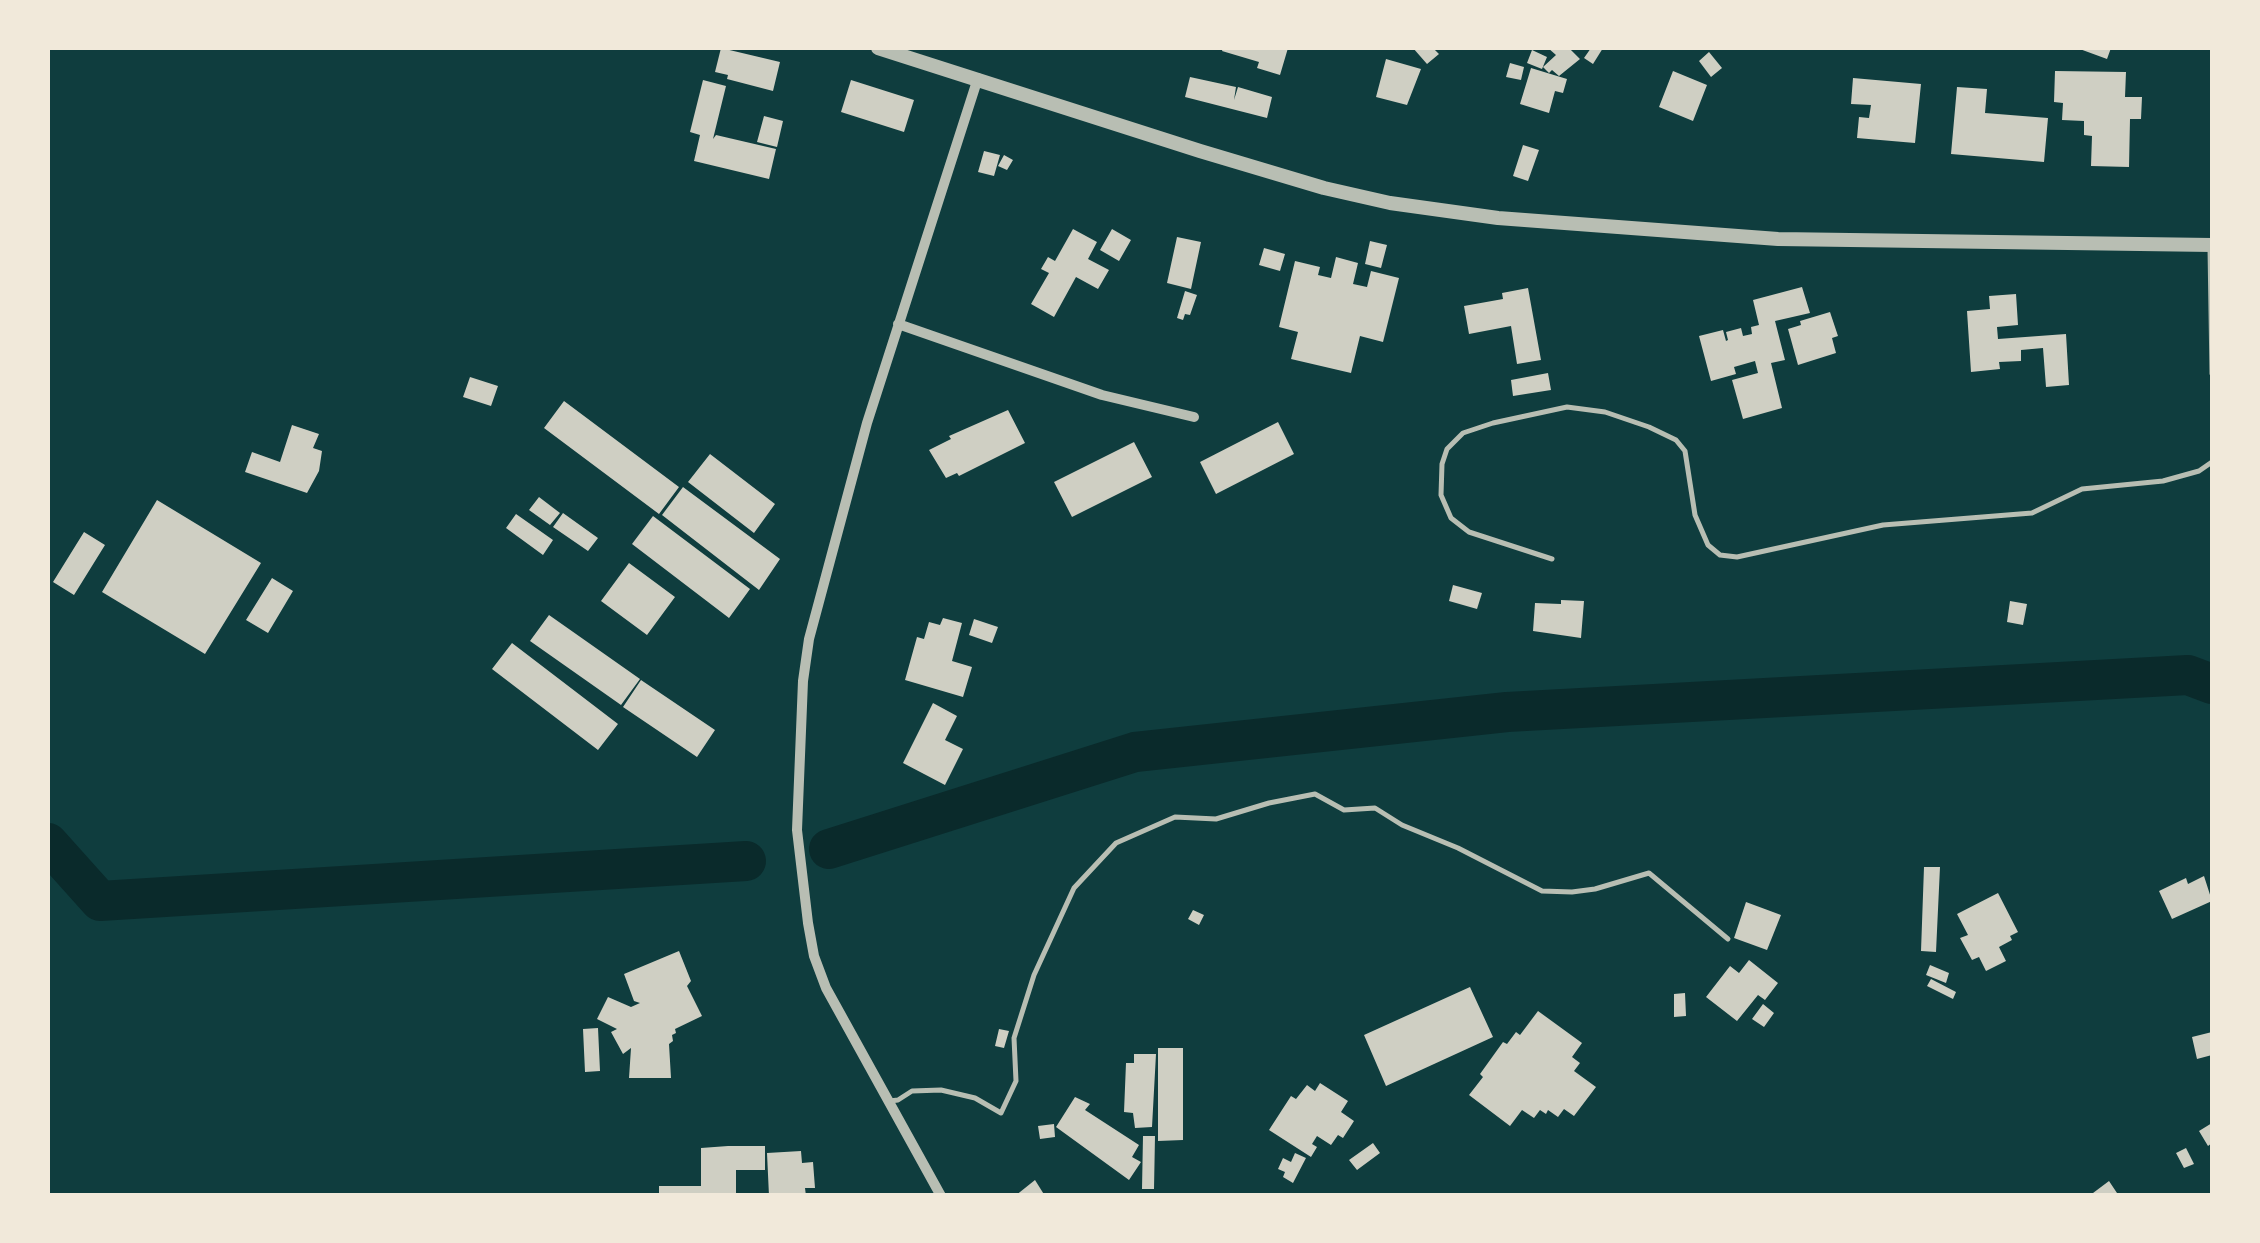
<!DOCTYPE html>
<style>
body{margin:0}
#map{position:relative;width:2260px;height:1243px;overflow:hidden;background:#0f3d3e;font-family:"Roboto Serif",serif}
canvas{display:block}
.frame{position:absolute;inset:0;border:50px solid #f1e9da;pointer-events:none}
</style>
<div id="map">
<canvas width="2260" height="1243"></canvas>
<div class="frame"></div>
</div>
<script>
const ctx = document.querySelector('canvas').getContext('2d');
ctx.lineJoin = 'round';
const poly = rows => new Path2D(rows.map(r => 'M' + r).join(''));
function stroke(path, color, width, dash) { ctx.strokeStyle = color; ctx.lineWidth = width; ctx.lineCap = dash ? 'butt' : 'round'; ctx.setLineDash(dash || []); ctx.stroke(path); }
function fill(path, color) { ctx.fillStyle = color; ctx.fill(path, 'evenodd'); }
const river = poly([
 [48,843,100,901,746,861],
 [829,849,1135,752,1507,712,2188,675,2212,684]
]);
const building = poly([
 [721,48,780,62,773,91,727,79,728,75,715,72],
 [1223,48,1288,48,1280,75,1257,68,1259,62,1222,51],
 [1413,48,1433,48,1439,54,1427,64],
 [1548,48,1569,48,1580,59,1559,76,1552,70,1549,73,1543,67,1556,55],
 [1591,48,1603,48,1593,64,1584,58],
 [2077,48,2111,48,2107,59],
 [1532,50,1547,57,1542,69,1527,63],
 [1709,52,1722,68,1711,77,1699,61],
 [1386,59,1421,69,1407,105,1376,97],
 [1510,63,1524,67,1521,80,1506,77],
 [1531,68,1567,79,1563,93,1555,91,1549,113,1520,104],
 [1673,71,1707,85,1693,121,1659,107],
 [2055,71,2126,72,2125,97,2142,97,2141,119,2130,119,2129,167,2091,166,2092,136,2084,135,2084,121,2062,120,2063,103,2054,102],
 [1190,77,1236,87,1234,100,1238,87,1272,97,1267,118,1185,97],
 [1853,78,1921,84,1915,143,1857,138,1859,117,1869,118,1871,105,1851,104],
 [703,80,726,86,713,139,716,135,776,149,769,179,694,161,700,135,690,132],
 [851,80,914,100,904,132,841,112],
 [1957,87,1987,89,1985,113,2048,118,2044,162,1951,154],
 [764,116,783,121,777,147,757,142],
 [1523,145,1539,150,1528,181,1513,176],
 [984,151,1000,155,994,176,978,172],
 [1004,155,1013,160,1007,170,998,166],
 [1073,229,1097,242,1088,259,1109,270,1098,289,1076,277,1054,317,1031,304,1049,273,1041,269,1048,257,1055,261],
 [1112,229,1131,240,1119,261,1100,250],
 [1177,237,1201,242,1191,289,1167,283],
 [1370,241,1387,245,1381,268,1365,264],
 [1264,248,1285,254,1280,271,1259,265],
 [1336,257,1358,263,1353,284,1367,287,1371,271,1399,278,1383,342,1360,336,1351,373,1291,359,1298,332,1279,327,1295,261,1320,267,1318,275,1331,278],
 [1802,287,1810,313,1775,321,1785,360,1771,363,1782,408,1743,419,1732,380,1758,373,1755,361,1734,367,1736,374,1711,381,1699,336,1723,330,1726,341,1728,340,1726,332,1741,328,1743,336,1752,334,1751,327,1759,325,1753,300],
 [1528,288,1541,360,1517,364,1511,326,1469,334,1464,306,1503,299,1502,293],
 [1185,291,1197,295,1190,315,1185,314,1183,320,1177,318],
 [2016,294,2018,325,1997,327,1998,339,2066,334,2069,385,2046,387,2043,348,2021,350,2021,361,1999,362,2000,369,1971,372,1967,311,1990,309,1989,296],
 [1830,312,1838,336,1832,338,1836,353,1798,365,1788,329,1801,325,1800,321],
 [1548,373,1551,390,1513,396,1511,380],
 [470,377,498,386,491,406,463,397],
 [564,401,679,487,659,514,544,428],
 [1008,410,1025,443,959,476,957,473,946,478,929,450,951,439,949,436],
 [1278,422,1294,454,1216,494,1200,462],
 [292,425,319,434,313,448,322,451,319,471,307,493,245,472,252,452,280,462],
 [1134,442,1152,477,1072,517,1054,482],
 [710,454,775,504,754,533,688,482],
 [683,487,780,559,759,590,662,515],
 [539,497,560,513,550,525,529,510],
 [157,500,261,563,205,654,102,592],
 [563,513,598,538,588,551,553,527],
 [516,514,553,540,543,555,506,528],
 [653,516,750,589,729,618,632,544],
 [84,532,105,545,74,595,53,582],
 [629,563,675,597,647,635,601,601],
 [272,578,293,591,268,633,246,620],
 [1453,585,1482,593,1477,609,1449,601],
 [1561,600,1584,601,1581,638,1533,631,1535,603,1561,604],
 [2010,601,2027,604,2023,625,2007,622],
 [549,615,640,679,621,705,530,641],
 [943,618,962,623,952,661,972,667,963,697,905,680,917,637,924,639,929,622,940,625],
 [974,619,998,627,992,643,969,635],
 [512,643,618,724,598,750,492,669],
 [641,680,715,730,697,757,623,707],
 [933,703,957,716,945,740,963,749,945,785,903,763],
 [1924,867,1940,867,1936,952,1921,951],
 [2204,876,2212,901,2172,919,2159,891,2186,878,2188,884],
 [1998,893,2018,932,2010,936,2012,940,1999,947,2006,961,1986,971,1979,957,1972,960,1960,938,1968,935,1957,914],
 [1746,902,1781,915,1767,950,1734,938],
 [1193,910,1204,915,1199,925,1188,919],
 [679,951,691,981,687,986,702,1016,675,1029,676,1033,672,1035,673,1041,669,1044,671,1078,629,1078,631,1048,623,1054,611,1032,617,1029,597,1019,608,997,631,1007,640,1003,634,1001,624,974],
 [1749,960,1778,983,1765,1000,1758,995,1737,1021,1706,997,1730,966,1739,973],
 [1930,965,1949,973,1946,983,1926,975],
 [1931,979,1956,992,1953,999,1927,986],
 [1470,987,1493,1037,1386,1086,1364,1035],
 [1685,993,1686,1016,1674,1017,1674,994],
 [1763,1004,1774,1013,1764,1027,1752,1019],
 [1538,1011,1582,1043,1572,1057,1580,1063,1574,1071,1596,1087,1574,1116,1564,1109,1558,1117,1548,1110,1546,1114,1540,1110,1534,1118,1522,1110,1510,1126,1469,1095,1483,1077,1480,1074,1503,1042,1507,1044,1516,1032,1520,1035],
 [598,1028,600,1071,585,1072,583,1029],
 [999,1029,1009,1031,1004,1048,995,1046],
 [2212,1032,2212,1055,2197,1059,2192,1037],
 [1158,1048,1183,1048,1183,1140,1158,1141],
 [1134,1054,1156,1054,1152,1127,1135,1128,1133,1113,1124,1112,1126,1063,1134,1063],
 [1320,1083,1348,1101,1341,1112,1354,1121,1343,1138,1338,1135,1331,1145,1317,1136,1312,1144,1317,1147,1311,1157,1269,1130,1291,1096,1296,1099,1307,1085,1315,1091],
 [1075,1097,1090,1104,1085,1110,1139,1145,1132,1157,1141,1162,1129,1180,1056,1127],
 [2212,1123,2212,1143,2208,1146,2199,1131],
 [1054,1124,1055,1137,1040,1139,1038,1126],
 [1143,1136,1155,1136,1154,1189,1142,1189],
 [1373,1143,1380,1153,1357,1170,1349,1160],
 [728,1146,765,1146,765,1170,736,1170,736,1196,659,1196,659,1186,701,1186,701,1148],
 [2186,1148,2194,1164,2184,1168,2176,1153],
 [801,1151,802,1163,813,1162,815,1188,805,1188,806,1196,769,1196,767,1153],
 [1295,1153,1306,1158,1293,1183,1283,1177,1285,1172,1278,1169,1283,1158,1291,1162],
 [1035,1180,1045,1196,1015,1196],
 [2109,1181,2119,1196,2089,1196]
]);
const service = poly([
 [2210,248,2212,374],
 [1552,559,1469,532,1451,518,1441,495,1442,464,1447,449,1463,433,1493,423,1567,407,1605,412,1649,427,1676,440,1685,451,1695,515,1708,545,1720,555,1737,557,1883,525,2032,513,2082,489,2163,481,2199,471,2212,462],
 [890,1101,898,1100,912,1091,941,1090,975,1098,1001,1113,1016,1081,1014,1038,1034,975,1074,888,1116,843,1175,817,1216,819,1269,803,1315,794,1344,810,1375,808,1402,825,1458,848,1542,891,1572,892,1595,889,1649,873,1728,939]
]);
const minor = poly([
 [898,324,1102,395,1194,417],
 [941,1196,826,988,814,956,808,923,797,830,803,681,809,639,867,423,978,78]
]);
const tertiary = poly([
 [878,48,1200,151,1324,188,1390,203,1498,218,1778,239,2212,245]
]);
stroke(river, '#0a2a2b', 40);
fill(building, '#cfcfc3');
stroke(service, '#b8beb3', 5);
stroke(minor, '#b8beb3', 10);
stroke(tertiary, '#b8beb3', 14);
</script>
